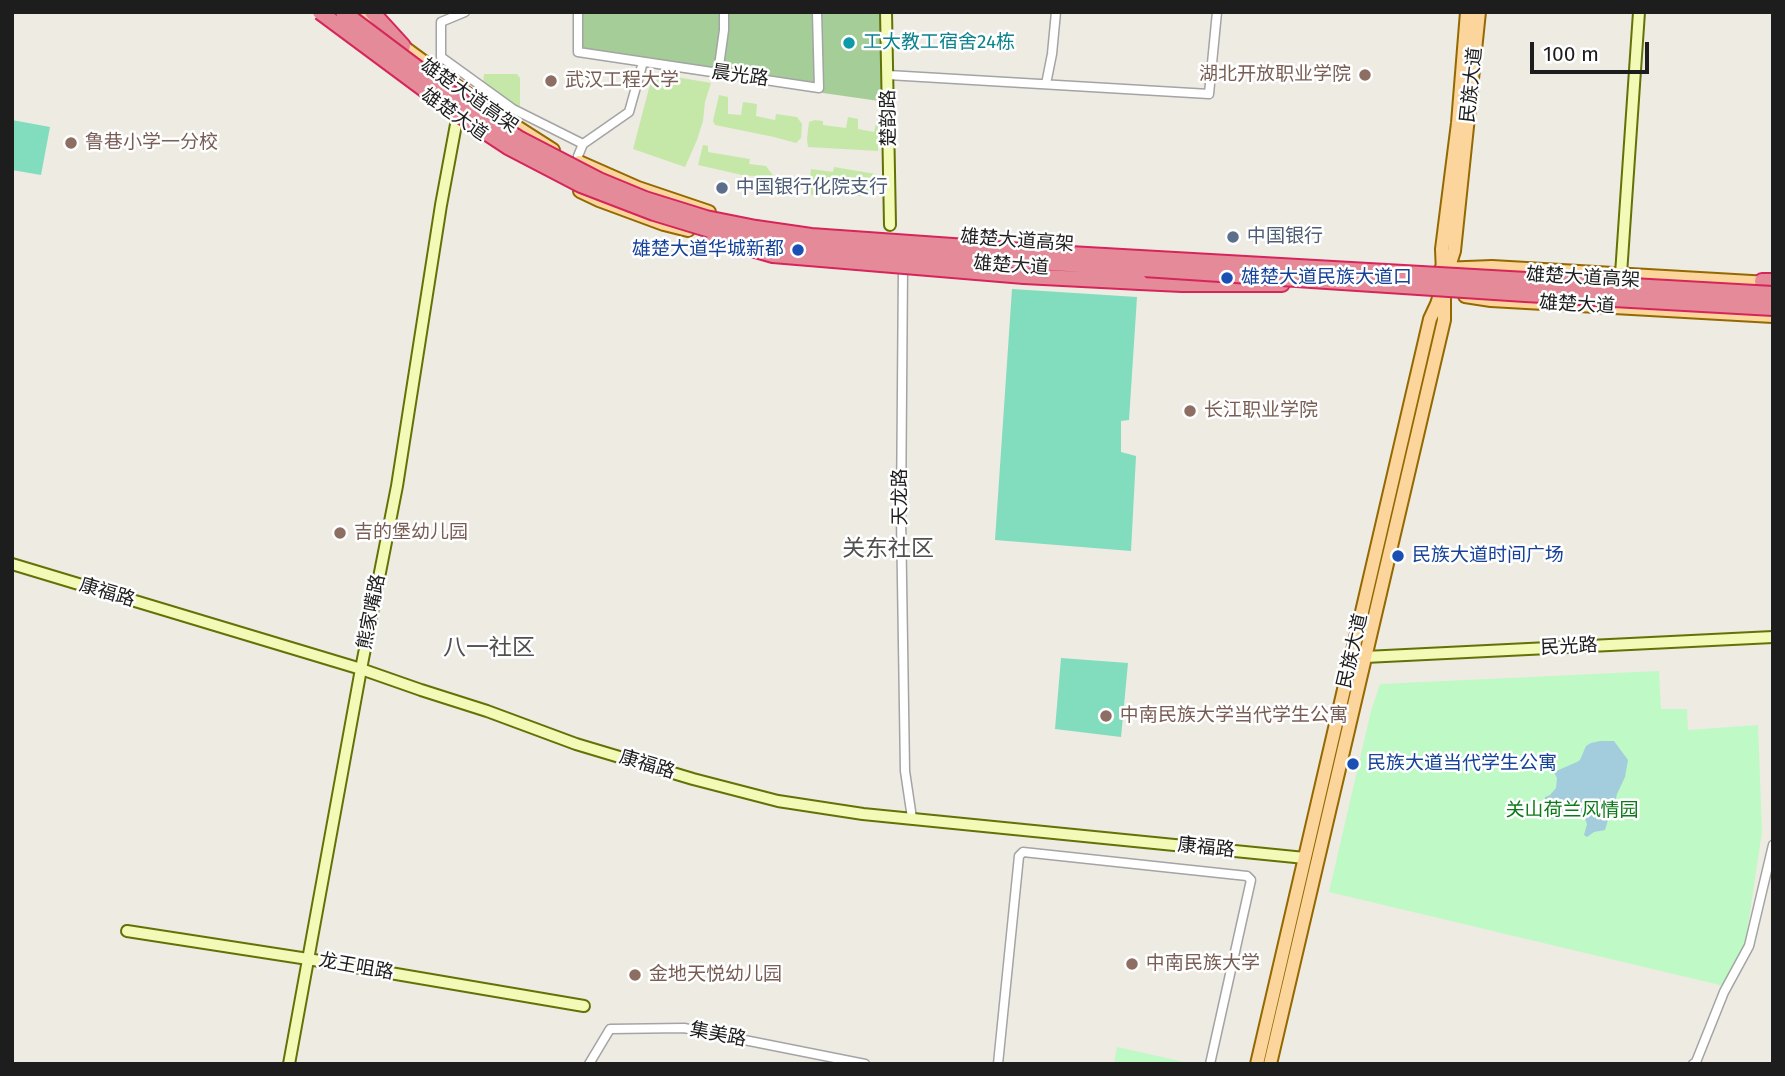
<!DOCTYPE html>
<meta charset="utf-8">
<style>
body{margin:0}
#map{position:relative;width:1785px;height:1076px;overflow:hidden;background:#eeebe3;font-family:"Fira Sans",sans-serif}
canvas{display:block}
.frame{position:absolute;inset:0;border:14px solid #1d1d1d;pointer-events:none}
.scale{position:absolute;left:1530px;top:42px;width:119px;height:32px;box-sizing:border-box;border:4px solid #1d1d1d;border-top:0;padding-left:9px;font-size:21px;line-height:24px;white-space:nowrap;color:#1d1d1d;-webkit-text-stroke:5px #fff;paint-order:stroke}
</style>
<div id="map">
<canvas width="1785" height="1076"></canvas>
<div class="frame"></div>
<div class="scale">100 m</div>
</div>
<script>
const ctx = document.querySelector('canvas').getContext('2d');
ctx.lineJoin = 'round';
function fill(path, color) { ctx.fillStyle = color; ctx.fill(path, 'evenodd'); }
const poly = rows => new Path2D(rows.map(r => 'M' + r).join(''));
function stroke(path, color, width, dash) { ctx.strokeStyle = color; ctx.lineWidth = width; ctx.lineCap = dash ? 'butt' : 'round'; ctx.setLineDash(dash || []); ctx.stroke(path); }
function label(font, color, halo, rows, align = 'center') {
  ctx.font = font + ' "Fira Sans","Noto Sans SC",sans-serif'; ctx.lineWidth = 5; ctx.setLineDash([]); ctx.textBaseline = 'middle'; ctx.strokeStyle = halo; ctx.fillStyle = color; for (const [text, x, y, turn = 0] of rows) {
    ctx.save(); ctx.translate(x, y); ctx.rotate((+turn || 0) * Math.PI / 180); ctx.textAlign = isNaN(turn) ? turn : align; if (halo) ctx.strokeText(text, 0, 0); ctx.fillText(text, 0, 0); ctx.restore();
  }
}
const grass = poly([
 [653,73,711,83,705,102,703,121,697,140,685,167,633,149],
 [484,74,517,74,520,78,520,109,483,84],
 [719,95,728,97,728,114,741,115,743,102,757,104,756,116,775,120,776,114,797,117,802,124,801,138,796,143,774,137,715,125,713,121],
 [848,117,858,119,858,129,874,132,876,124,879,125,878,151,808,147,807,139,809,122,815,120,823,121,823,125,846,128],
 [703,145,708,146,708,152,750,159,749,164,766,166,775,178,742,175,698,165],
 [834,167,876,174,876,187,871,188,871,196,812,195,808,192,811,169,833,172]
]);
const forest = poly([
 [578,12,882,12,886,102,648,68,643,62,578,52]
]);
const park = poly([
 [1659,671,1661,709,1687,709,1688,730,1758,725,1762,832,1745,945,1724,986,1329,892,1371,711,1380,684],
 [1117,1047,1193,1064,1114,1064]
]);
const pitch = poly([
 [12,120,50,127,41,175,12,170],
 [1012,289,1137,297,1129,420,1121,421,1121,452,1136,456,1131,551,995,540],
 [1061,658,1128,663,1121,737,1055,729]
]);
const water = poly([
 [1600,741,1614,741,1628,760,1625,777,1617,794,1612,816,1608,820,1605,830,1594,832,1587,837,1584,835,1587,824,1585,819,1579,815,1570,815,1558,820,1551,818,1545,807,1545,797,1550,795,1556,788,1557,778,1554,772,1577,762,1580,760,1586,746,1591,743]
]);
const street = poly([
 [465,12,441,22,441,57,513,109,583,144],
 [578,12,578,52,819,88,817,12],
 [718,73,724,30,724,12],
 [888,75,1209,94,1217,12],
 [1046,84,1052,54,1056,12],
 [578,156,583,144,629,112,643,62],
 [903,265,901,516,905,771,912,818],
 [589,1064,610,1029,684,1028,865,1064],
 [998,1064,1019,856,1023,852,1247,876,1251,880,1210,1064],
 [1693,1064,1696,1062,1724,992,1749,946,1773,845]
]);
const secondary = poly([
 [886,12,890,225],
 [1621,274,1639,12],
 [12,564,361,669,421,690,487,711,576,744,693,779,778,801,863,814,1305,858],
 [1365,657,1773,637],
 [127,931,308,959,584,1006],
 [289,1064,361,669,397,486,441,205,457,119]
]);
const primary = poly([
 [356,12,481,104,553,150],
 [579,162,638,188,709,212],
 [580,191,599,200,664,224,688,230],
 [1441,269,1492,267,1769,283],
 [1443,273,1442,249,1458,123,1467,12],
 [1465,296,1491,300,1773,316],
 [1257,1064,1430,319,1437,304,1454,251,1479,12],
 [1270,1064,1444,320,1444,291]
]);
const highway = poly([
 [372,12,403,46],
 [1762,281,1773,281],
 [1140,282,1182,284,1282,284]
]);
const highwayBridge = poly([
 [320,12,452,110,508,147,581,185,654,213,710,230,808,247,1525,294,1773,308],
 [343,12,460,100,520,139,599,180,645,199,706,218,756,228,811,236,1052,253,1773,294],
 [714,238,773,255,1024,276,1140,282]
]);
const markers = [
 [849,43,7,"#0f9aa8"],
 [1365,75,7,"#8d6e63"],
 [551,81,7,"#8d6e63"],
 [71,143,7,"#8d6e63"],
 [722,188,7,"#5c6f8a"],
 [1233,237,7,"#5c6f8a"],
 [798,250,7,"#1a4fb4"],
 [1227,278,7,"#1a4fb4"],
 [1190,411,7,"#8d6e63"],
 [340,533,7,"#8d6e63"],
 [1398,556,7,"#1a4fb4"],
 [1106,716,7,"#8d6e63"],
 [1353,764,7,"#1a4fb4"],
 [1132,964,7,"#8d6e63"],
 [635,975,7,"#8d6e63"]
];
const cultureNames = [
 ["工大教工宿舍24栋",863,43]
];
const educationNames = [
 ["湖北开放职业学院",1351,75,"right"],
 ["武汉工程大学",565,81],
 ["鲁巷小学一分校",85,143],
 ["长江职业学院",1204,411],
 ["吉的堡幼儿园",354,533],
 ["中南民族大学当代学生公寓",1120,716],
 ["中南民族大学",1146,964],
 ["金地天悦幼儿园",649,975]
];
const streetNames = [
 ["晨光路",740,76,8],
 ["民族大道",1472,85,-84],
 ["雄楚大道高架",469,96,35],
 ["雄楚大道",454,115,35],
 ["楚韵路",889,118,-91],
 ["雄楚大道高架",1017,241,4],
 ["雄楚大道",1011,266,4],
 ["雄楚大道高架",1583,278,3],
 ["雄楚大道",1577,305,3],
 ["天龙路",901,497,-90],
 ["康福路",107,593,17],
 ["熊家嘴路",372,612,-79],
 ["民光路",1569,647,-3],
 ["民族大道",1353,651,-77],
 ["康福路",647,765,17],
 ["康福路",1206,848,6],
 ["龙王咀路",356,967,10],
 ["集美路",718,1035,11]
];
const serviceNames = [
 ["中国银行化院支行",736,188],
 ["中国银行",1247,237]
];
const transitNames = [
 ["雄楚大道华城新都",784,250,"right"],
 ["雄楚大道民族大道口",1241,278],
 ["民族大道时间广场",1412,556],
 ["民族大道当代学生公寓",1367,764]
];
const parkNames = [
 ["关山荷兰风情园",1572,811]
];
const quarterNames = [
 ["关东社区",888,550],
 ["八一社区",489,649]
];
fill(grass, '#c5e8a8');
fill(forest, '#a5cd97');
fill(park, '#bff9c6');
fill(pitch, '#81ddbd');
fill(water, '#a3cddc');
stroke(street, '#a4a4a4', 11);
stroke(secondary, '#627206', 14);
stroke(primary, '#946901', 16);
stroke(highway, '#d6255b', 18);
stroke(street, '#fff', 8);
stroke(secondary, '#f3f9b6', 10);
stroke(primary, '#fbd59b', 12);
stroke(highway, '#e58a98', 14);
stroke(highwayBridge, '#d6255b', 18, []);
stroke(highwayBridge, '#e58a98', 14);
for (const [x, y, r, color] of markers) { const dot = new Path2D(); dot.arc(x, y, r, 0, 2 * Math.PI); ctx.fillStyle = color; ctx.fill(dot); stroke(dot, '#fff', 2.5); }
label('19px', '#0d838f', '#fff', cultureNames, 'left');
label('19px', '#785e54', '#fff', educationNames, 'left');
label('19px', '#1d1d1d', '#fff', streetNames);
label('19px', '#4e5e75', '#fff', serviceNames, 'left');
label('19px', '#164399', '#fff', transitNames, 'left');
label('19px', '#0c791a', '#fff', parkNames);
label('23px', '#505050', '#fff', quarterNames);
</script>
